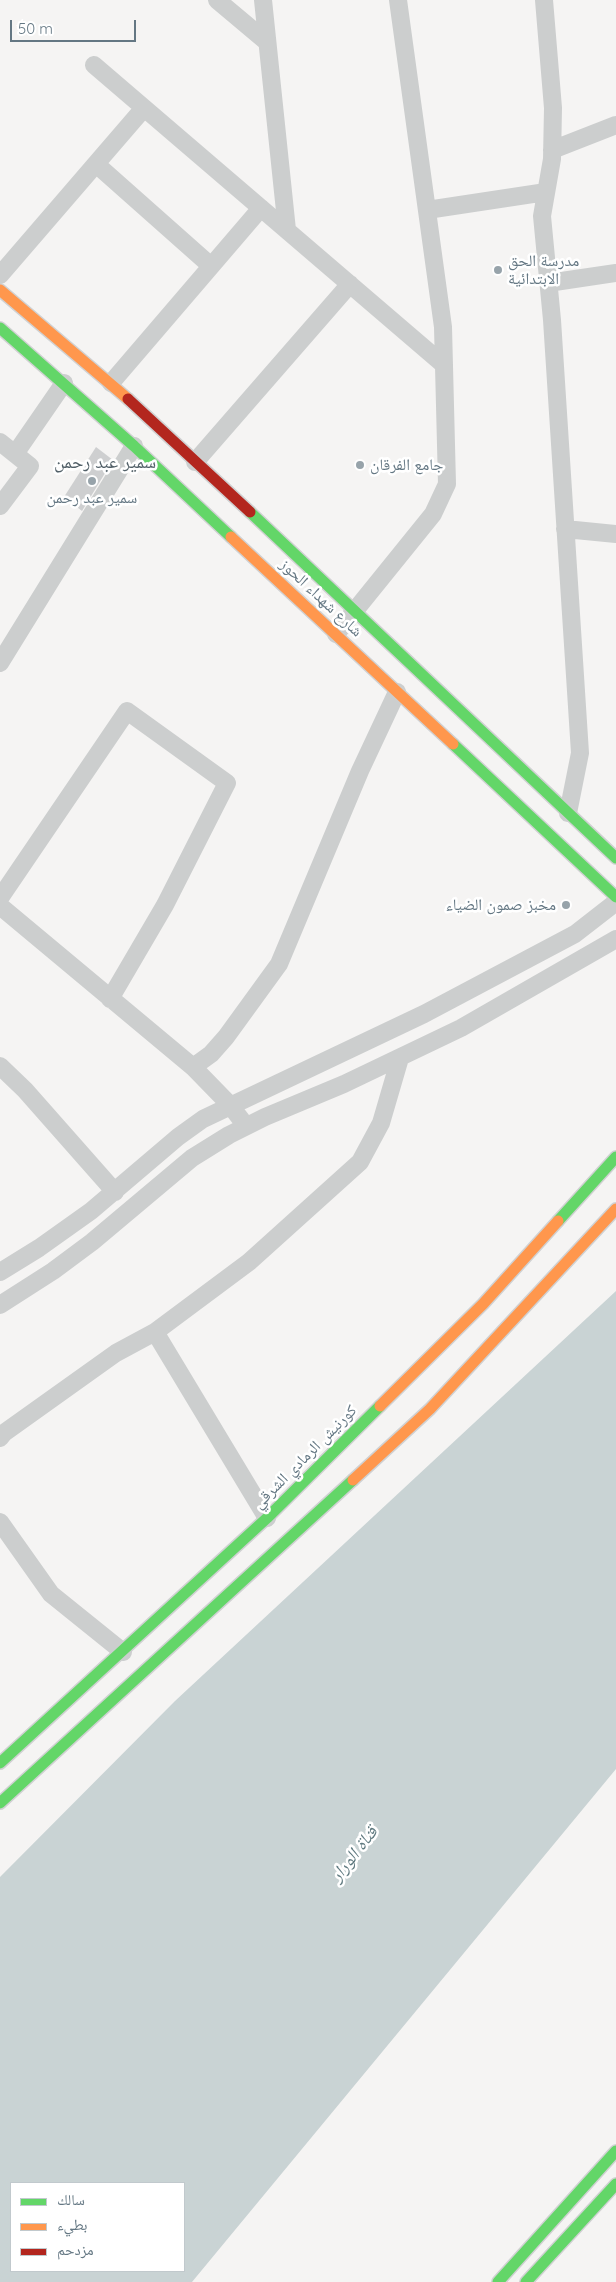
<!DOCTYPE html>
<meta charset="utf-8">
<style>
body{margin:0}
#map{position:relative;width:616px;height:2282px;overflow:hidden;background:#f5f4f3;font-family:Quicksand,"Noto Naskh Arabic",sans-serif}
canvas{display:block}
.legend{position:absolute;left:10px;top:2182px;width:175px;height:90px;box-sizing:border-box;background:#fff;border:1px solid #c1c9cd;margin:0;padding:6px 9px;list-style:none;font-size:15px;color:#647783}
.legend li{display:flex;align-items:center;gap:10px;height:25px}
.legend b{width:25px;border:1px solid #c1c9cd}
.scale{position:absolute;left:10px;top:20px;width:126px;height:22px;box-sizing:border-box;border:2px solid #647783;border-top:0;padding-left:6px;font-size:15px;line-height:18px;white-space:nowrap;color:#647783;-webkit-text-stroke:4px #fff;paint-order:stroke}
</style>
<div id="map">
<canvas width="616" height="2282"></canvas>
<ul class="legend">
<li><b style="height:6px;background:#63d668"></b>سالك</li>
<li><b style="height:6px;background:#ff974d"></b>بطيء</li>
<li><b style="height:6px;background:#b3261e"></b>مزدحم</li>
</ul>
<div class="scale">50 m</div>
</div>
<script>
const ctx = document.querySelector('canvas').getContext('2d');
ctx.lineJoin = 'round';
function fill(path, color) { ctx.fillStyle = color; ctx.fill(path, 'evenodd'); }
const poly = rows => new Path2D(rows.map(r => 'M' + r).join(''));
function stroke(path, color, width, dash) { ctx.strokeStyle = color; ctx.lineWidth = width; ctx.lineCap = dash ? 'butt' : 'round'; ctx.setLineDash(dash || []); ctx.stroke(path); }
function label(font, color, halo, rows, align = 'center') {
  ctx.font = font + ' Quicksand,"Noto Naskh Arabic",sans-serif'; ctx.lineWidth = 5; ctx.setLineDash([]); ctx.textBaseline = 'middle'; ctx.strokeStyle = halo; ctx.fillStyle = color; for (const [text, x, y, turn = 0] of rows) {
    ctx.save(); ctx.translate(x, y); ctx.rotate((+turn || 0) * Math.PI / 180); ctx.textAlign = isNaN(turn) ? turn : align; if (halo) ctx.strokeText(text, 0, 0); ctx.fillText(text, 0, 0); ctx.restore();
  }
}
const water = poly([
 [616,1291,616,1769,192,2282,0,2282,0,1877,175,1701],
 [11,2183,184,2183,184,2271,11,2271]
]);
const building = poly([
 [96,447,113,460,82,511,64,497]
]);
const street = poly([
 [217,0,267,42],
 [263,0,287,230],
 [544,0,553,108,552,159,542,216,552,320,580,753,568,813],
 [94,65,444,365],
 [552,150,616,125],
 [96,164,211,266],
 [427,210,546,192],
 [0,275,144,108],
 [548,283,616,273],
 [111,383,261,208],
 [0,442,30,466,0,506],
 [15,454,64,383],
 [195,462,350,284],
 [565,529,616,534],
 [336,634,433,514,447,484,443,327,398,0],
 [0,663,134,446],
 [0,898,127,711,227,783,165,905,110,999],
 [0,906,193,1067,230,1105,246,1126],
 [0,1066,25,1090,115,1192],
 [193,1067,211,1054,226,1037,279,964,360,771,397,692],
 [0,1272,39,1248,91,1211,178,1137,203,1119,424,1014,575,934,616,902],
 [0,1305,53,1271,92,1242,192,1158,229,1135,265,1117,344,1084,461,1028,616,939],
 [155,1332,267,1518],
 [0,1438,4,1433,116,1353,155,1332,249,1262,360,1162,381,1123,400,1058],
 [0,1522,51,1594,123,1652]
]);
const fast = poly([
 [0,328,134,446,231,537],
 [250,512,616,858],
 [453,744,616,897],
 [558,1221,616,1157],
 [0,1763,267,1518,380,1406],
 [0,1803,353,1480],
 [498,2282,616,2151],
 [526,2282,616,2184]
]);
const slow = poly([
 [0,290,128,399],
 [231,537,453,744],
 [380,1406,483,1304,558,1221],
 [353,1480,430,1409,616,1209]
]);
const jam = poly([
 [128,399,250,512]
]);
const markers = [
 [498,270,5,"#97a3aa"],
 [360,465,5,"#97a3aa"],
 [92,481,5,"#97a3aa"],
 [566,905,5,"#97a3aa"]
];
const poiNames = [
 ["مدرسة الحق",508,261],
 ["الابتدائية",508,279],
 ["جامع الفرقان",370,465],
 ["سمير عبد رحمن",92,498,"center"],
 ["مخبز صمون الضياء",556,905,"right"]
];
const streetNames = [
 ["شارع شهداء الحوز",321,598,43],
 ["كورنيش الرمادي الشرقي",305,1457,-45]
];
const neighbourhoodNames = [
 ["سمير عبد رحمن",105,463]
];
const waterNames = [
 ["قناة الورار",354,1854,-52]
];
fill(water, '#c9d3d4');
fill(building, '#cecfd0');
stroke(fast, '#d0d1d2', 14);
stroke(slow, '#d0d1d2', 14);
stroke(jam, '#d0d1d2', 14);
stroke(street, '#cccece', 18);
stroke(fast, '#63d668', 11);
stroke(slow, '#ff974d', 11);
stroke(jam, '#b3261e', 11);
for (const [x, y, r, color] of markers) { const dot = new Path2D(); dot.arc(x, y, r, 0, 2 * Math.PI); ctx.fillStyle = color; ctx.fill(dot); stroke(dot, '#fff', 2); }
label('16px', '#647783', '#fff', poiNames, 'left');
label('16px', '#647783', '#fff', streetNames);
label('18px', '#526068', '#fff', neighbourhoodNames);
label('italic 18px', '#607a80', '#fff', waterNames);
</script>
